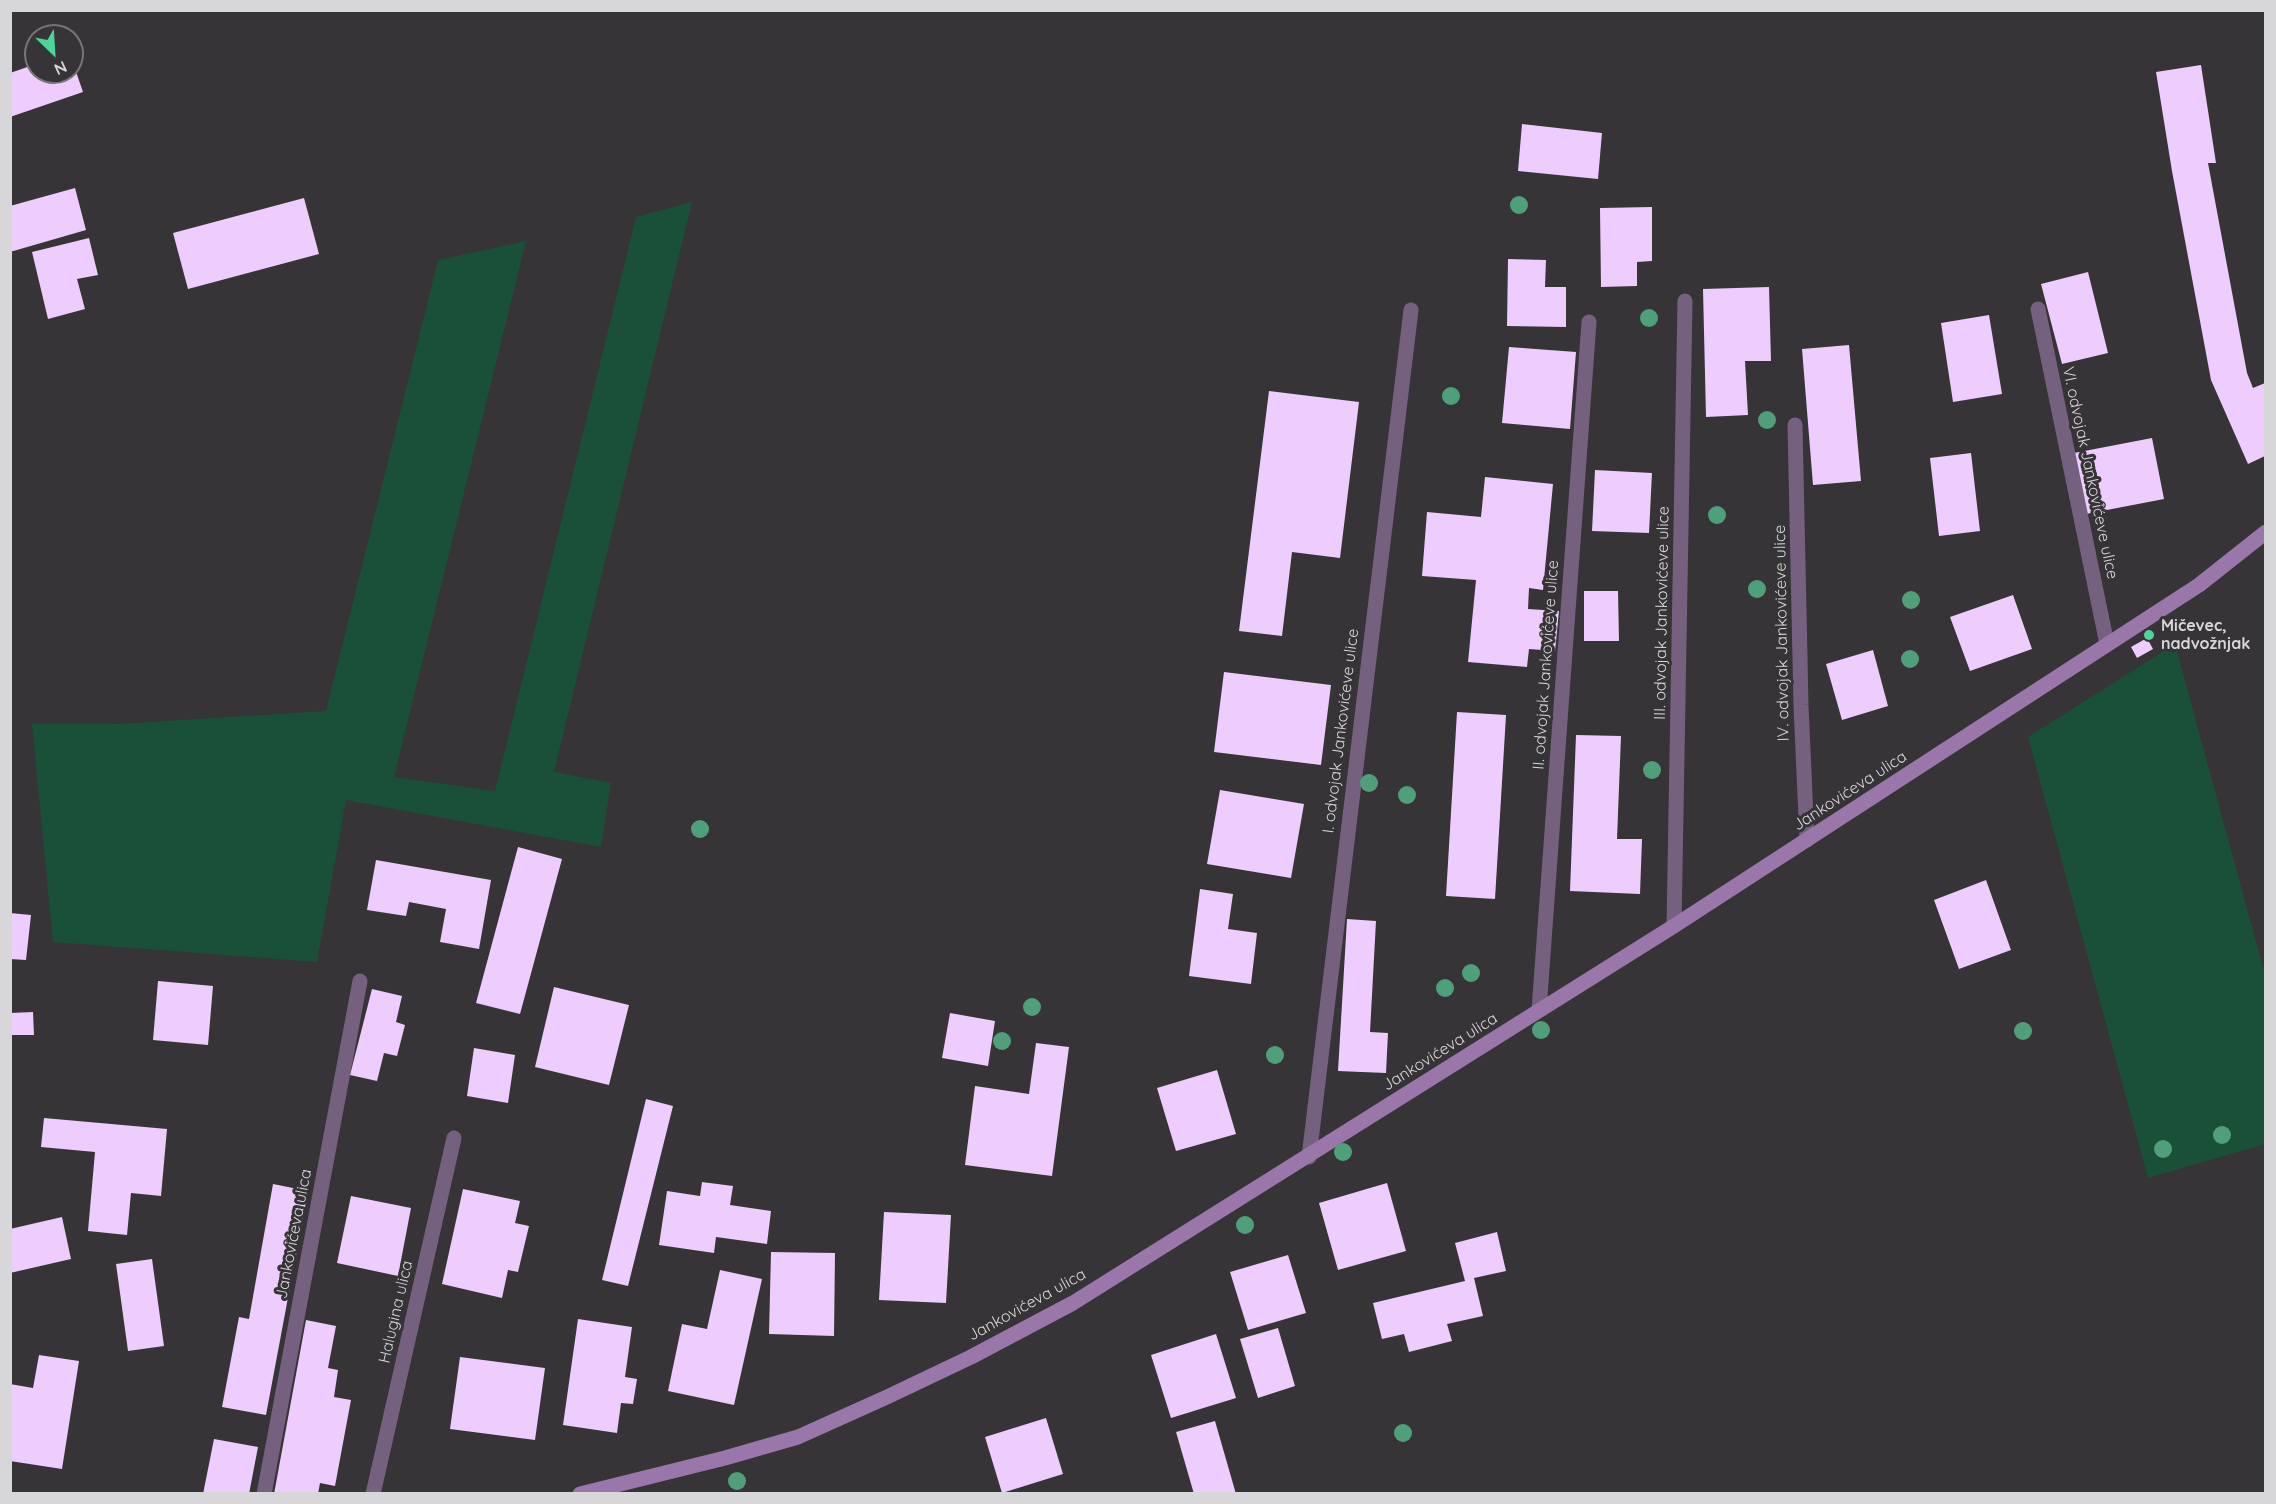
<!DOCTYPE html>
<meta charset="utf-8">
<style>
body{margin:0}
#map{position:relative;width:2276px;height:1504px;overflow:hidden;background:#363436;font-family:Quicksand,sans-serif}
canvas{display:block}
.frame{position:absolute;inset:0;border:12px solid #d7d6d8;pointer-events:none}
.north{position:absolute;left:24px;top:24px;width:60px;height:60px;box-sizing:border-box;background:#363436;border:2px solid #767577;border-radius:50%;rotate:155deg;font-size:16px;font-weight:700;line-height:24px;text-align:center;color:#d7d6d8}
.north::after{content:'';display:block;margin:auto;width:21px;height:27px;background:#4fd399;clip-path:polygon(50% 0,100% 100%,50% 72%,0 100%)}
</style>
<div id="map">
<canvas width="2276" height="1504"></canvas>
<div class="frame"></div>
<div class="north">N</div>
</div>
<script>
const ctx = document.querySelector('canvas').getContext('2d');
ctx.lineJoin = 'round';
function fill(path, color) { ctx.fillStyle = color; ctx.fill(path, 'evenodd'); }
const poly = rows => new Path2D(rows.map(r => 'M' + r).join(''));
function stroke(path, color, width, dash) { ctx.strokeStyle = color; ctx.lineWidth = width; ctx.lineCap = dash ? 'butt' : 'round'; ctx.setLineDash(dash || []); ctx.stroke(path); }
function label(font, color, halo, rows, align = 'center') {
  ctx.font = font + ' Quicksand,sans-serif'; ctx.lineWidth = 6; ctx.setLineDash([]); ctx.textBaseline = 'middle'; ctx.strokeStyle = halo; ctx.fillStyle = color; for (const [text, x, y, turn = 0] of rows) {
    ctx.save(); ctx.translate(x, y); ctx.rotate((+turn || 0) * Math.PI / 180); ctx.textAlign = isNaN(turn) ? turn : align; if (halo) ctx.strokeText(text, 0, 0); ctx.fillText(text, 0, 0); ctx.restore();
  }
}
const green = poly([
 [692,202,554,772,611,783,601,847,346,800,317,962,53,942,32,724,118,724,326,711,438,260,526,241,394,777,495,791,636,217],
 [2175,644,2265,975,2265,1144,2148,1178,2028,737]
]);
const building = poly([
 [72,60,83,92,10,117,10,73,36,64,36,72,72,72],
 [2201,65,2216,163,2208,163,2247,373,2253,388,2265,383,2265,456,2248,464,2211,380,2172,171,2156,72],
 [1522,124,1602,133,1598,179,1518,171],
 [75,188,86,230,10,252,10,206],
 [304,198,319,254,188,289,173,233],
 [1652,207,1652,261,1637,262,1637,286,1601,287,1600,208],
 [89,238,98,275,77,279,85,309,48,319,32,252],
 [1508,259,1546,260,1545,287,1566,287,1566,327,1507,326],
 [2088,272,2108,353,2062,364,2041,284],
 [1769,287,1771,361,1745,361,1748,415,1706,417,1703,289],
 [1989,315,2002,394,1953,402,1941,323],
 [1849,345,1861,481,1813,485,1802,349],
 [1509,347,1576,352,1570,429,1502,423],
 [1269,391,1359,402,1340,558,1292,552,1282,636,1239,631],
 [2152,438,2164,499,2086,514,2074,453],
 [1971,453,1980,531,1939,536,1930,458],
 [1595,470,1652,473,1649,533,1592,531],
 [1485,477,1553,484,1543,590,1529,588,1528,609,1559,611,1555,651,1529,649,1527,667,1468,662,1476,580,1422,576,1427,512,1481,517],
 [1584,591,1618,591,1619,641,1584,641],
 [2013,595,2032,649,1970,671,1950,617],
 [2147,638,2153,649,2137,658,2131,647],
 [1873,650,1888,706,1842,720,1826,664],
 [1224,672,1331,685,1321,765,1214,752],
 [1457,712,1506,715,1495,899,1446,896],
 [1576,735,1621,736,1617,839,1642,839,1640,894,1570,891],
 [1220,790,1304,804,1291,878,1207,864],
 [518,847,562,859,520,1014,476,1003],
 [376,860,491,880,479,949,440,942,446,909,409,902,406,916,367,910],
 [1986,880,2011,950,1959,969,1934,900],
 [1200,889,1233,894,1228,929,1257,933,1251,984,1189,976],
 [10,913,31,915,26,960,10,959],
 [1347,919,1376,921,1370,1032,1388,1033,1386,1073,1338,1071],
 [158,981,213,986,208,1045,153,1040],
 [554,987,629,1005,609,1085,535,1067],
 [372,989,402,996,396,1022,405,1025,397,1056,384,1053,377,1081,350,1075],
 [33,1012,34,1035,10,1035,10,1013],
 [950,1013,995,1021,988,1066,942,1058],
 [1036,1043,1069,1047,1052,1176,965,1165,975,1086,1029,1094],
 [474,1048,515,1055,508,1103,467,1096],
 [1217,1070,1236,1134,1176,1151,1157,1088],
 [646,1099,673,1106,628,1286,602,1280],
 [44,1118,167,1129,161,1196,131,1193,127,1235,88,1231,95,1152,41,1147],
 [702,1182,733,1186,730,1205,771,1211,767,1244,716,1237,714,1253,659,1245,667,1191,700,1196],
 [1387,1183,1406,1251,1338,1270,1319,1203],
 [273,1184,308,1191,266,1415,222,1407,239,1317,249,1319],
 [463,1189,520,1201,515,1223,529,1226,518,1272,508,1270,502,1298,442,1284],
 [351,1196,411,1208,398,1276,337,1263],
 [884,1212,951,1215,946,1303,879,1300],
 [62,1217,71,1259,10,1273,10,1229],
 [1497,1232,1506,1271,1474,1278,1483,1316,1447,1324,1452,1341,1409,1352,1404,1334,1382,1339,1373,1303,1465,1281,1455,1243],
 [771,1252,835,1253,834,1336,769,1334],
 [1288,1255,1306,1313,1248,1330,1230,1272],
 [152,1259,164,1346,128,1351,116,1264],
 [720,1270,762,1279,734,1405,668,1391,682,1324,707,1329],
 [578,1319,632,1327,625,1377,637,1379,633,1404,621,1403,617,1433,563,1425],
 [306,1320,336,1326,328,1368,338,1370,334,1397,351,1400,335,1486,320,1483,318,1494,274,1494],
 [1278,1328,1295,1386,1258,1398,1240,1339],
 [1216,1334,1236,1398,1171,1418,1151,1355],
 [39,1355,79,1361,62,1469,10,1461,10,1384,33,1388],
 [460,1357,545,1368,535,1440,450,1429],
 [1046,1418,1063,1474,1002,1493,985,1437],
 [1215,1421,1236,1494,1194,1494,1176,1432],
 [214,1439,258,1447,249,1494,203,1494]
]);
const street = poly([
 [2038,309,2107,644],
 [1795,425,1801,705,1807,840],
 [1674,926,1685,301],
 [1539,1010,1589,322],
 [1309,1157,1411,310],
 [264,1494,360,981],
 [373,1494,454,1138]
]);
const secondary = poly([
 [580,1494,725,1458,798,1437,887,1397,971,1357,1073,1303,1674,926,2199,585,2266,532]
]);
const trees = [
 [1519,205],
 [1649,318],
 [1451,396],
 [1767,420],
 [1717,515],
 [1757,589],
 [1911,600],
 [1910,659],
 [1652,770],
 [1369,783],
 [1407,795],
 [700,829],
 [1471,973],
 [1445,988],
 [1032,1007],
 [1541,1030],
 [2023,1031],
 [1002,1041],
 [1275,1055],
 [2222,1135],
 [2163,1149],
 [1343,1152],
 [1245,1225],
 [1403,1433],
 [737,1481]
];
const markers = [
 [2149,635,6,"#4fd399"]
];
const streetNames = [
 ["VI. odvojak Jankovićeve ulice",2090,473,78],
 ["III. odvojak Jankovićeve ulice",1662,613,-89],
 ["IV. odvojak Jankovićeve ulice",1782,633,-91],
 ["II. odvojak Jankovićeve ulice",1546,665,-86],
 ["I. odvojak Jankovićeve ulice",1341,731,-83],
 ["Jankovićeva ulica",1850,791,-33],
 ["Jankovićeva ulica",1440,1052,-32],
 ["Jankovićeva ulica",294,1234,-79],
 ["Jankovićeva ulica",1027,1305,-29],
 ["Halugina ulica",396,1312,-77]
];
const poiNames = [
 ["Mičevec,",2161,626],
 ["nadvožnjak",2161,644]
];
fill(green, '#1a5038');
fill(building, '#efccfe');
stroke(street, '#766080', 15);
stroke(secondary, '#9b76ab', 15);
ctx.fillStyle = '#4f9f7b';
for (const [x, y] of trees) { ctx.beginPath(); ctx.arc(x, y, 9, 0, 2 * Math.PI); ctx.fill(); }
for (const [x, y, r, color] of markers) { const dot = new Path2D(); dot.arc(x, y, r, 0, 2 * Math.PI); ctx.fillStyle = color; ctx.fill(dot); stroke(dot, '#363436', 2); }
label('16px', '#d7d6d8', '#363436', streetNames);
label('bold 16px', '#d7d6d8', '#363436', poiNames, 'left');
</script>
